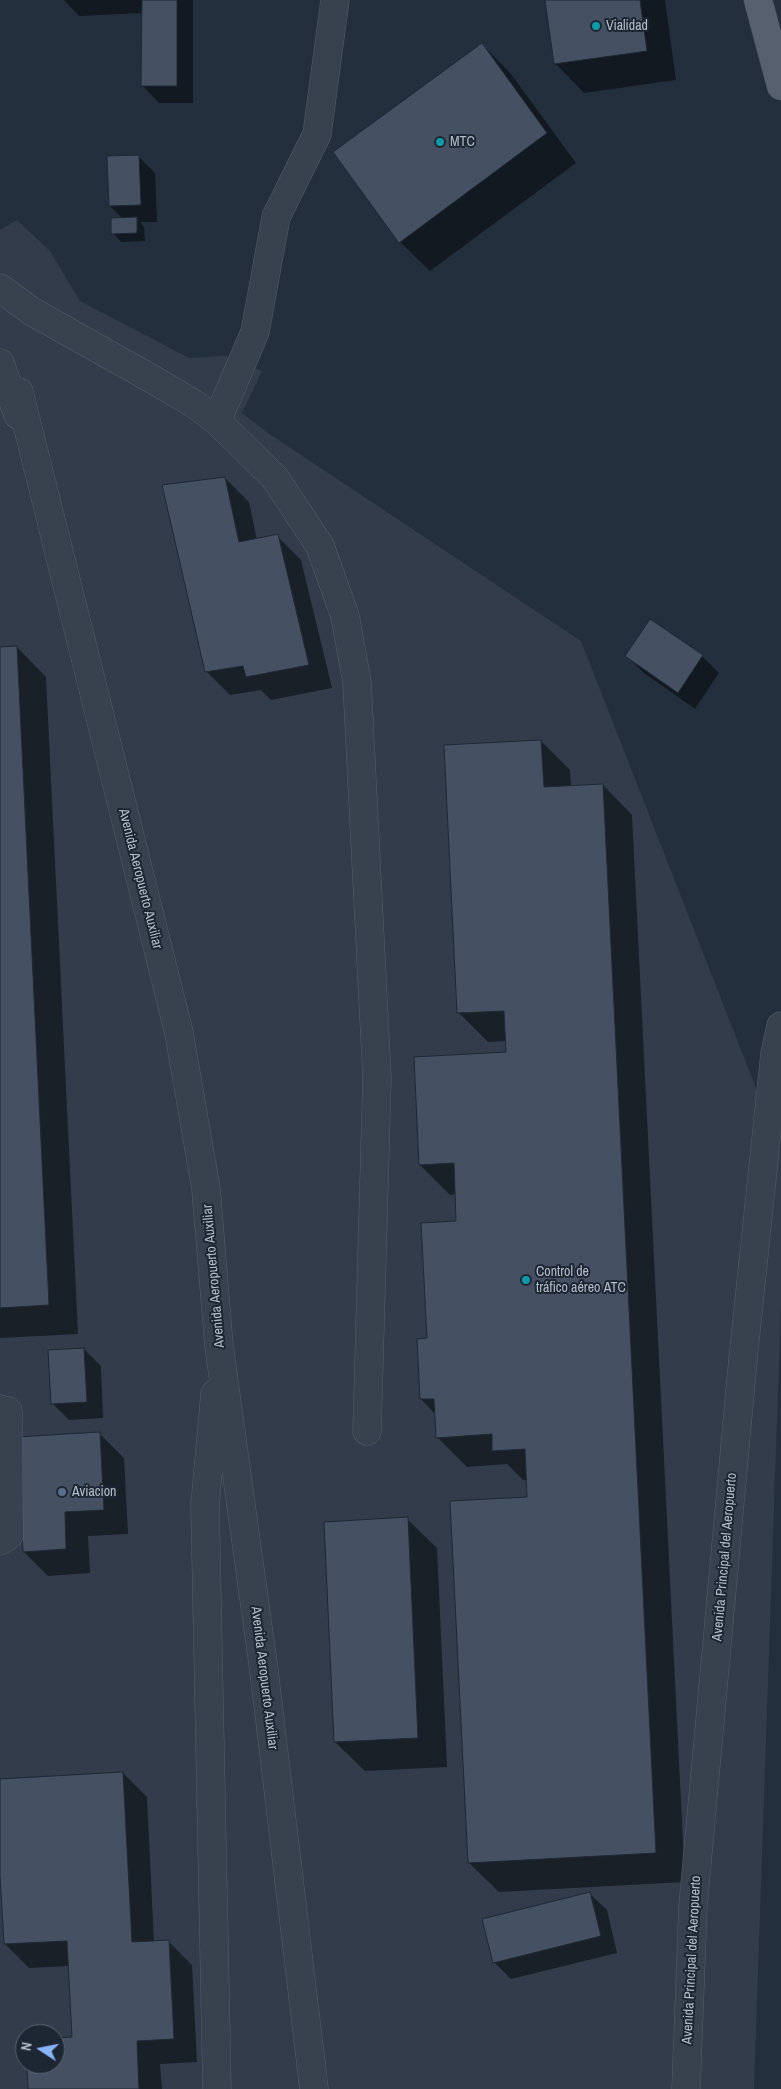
<!DOCTYPE html>
<meta charset="utf-8">
<style>
body{margin:0}
#map{position:relative;width:781px;height:2089px;overflow:hidden;background:#242f3e;font-family:"Archivo Narrow",sans-serif}
canvas{display:block}
.north{position:absolute;left:15px;top:2024px;width:50px;height:50px;box-sizing:border-box;background:#1d2633;border:1px solid #59626f;border-radius:50%;rotate:281deg;font-size:14px;font-weight:700;line-height:20px;text-align:center;color:#b4bcc9}
.north::after{content:'';display:block;margin:auto;width:18px;height:22px;background:#8ab4f8;clip-path:polygon(50% 0,100% 100%,50% 72%,0 100%)}
</style>
<div id="map">
<canvas width="781" height="2089"></canvas>
<div class="north">N</div>
</div>
<script>
const ctx = document.querySelector('canvas').getContext('2d');
ctx.lineJoin = 'round';
function fill(path, color) { ctx.fillStyle = color; ctx.fill(path, 'evenodd'); }
const poly = rows => new Path2D(rows.map(r => 'M' + r).join(''));
function stroke(path, color, width, dash) { ctx.strokeStyle = color; ctx.lineWidth = width; ctx.lineCap = dash ? 'butt' : 'round'; ctx.setLineDash(dash || []); ctx.stroke(path); }
function label(font, color, halo, rows, align = 'center') {
  ctx.font = font + ' "Archivo Narrow",sans-serif'; ctx.lineWidth = 4; ctx.setLineDash([]); ctx.textBaseline = 'middle'; ctx.strokeStyle = halo; ctx.fillStyle = color; for (const [text, x, y, turn = 0] of rows) {
    ctx.save(); ctx.translate(x, y); ctx.rotate((+turn || 0) * Math.PI / 180); ctx.textAlign = isNaN(turn) ? turn : align; if (halo) ctx.strokeText(text, 0, 0); ctx.fillText(text, 0, 0); ctx.restore();
  }
}
const airport = poly([
 [17,220,50,251,80,301,189,358,225,356,262,371,242,413,271,435,581,641,781,1152,781,1303,754,2089,0,2089,0,230],
 [25,2034,55,2034,55,2064,25,2064]
]);
const shadow = poly([
 [64,0,193,0,193,103,159,103,143,86,143,13,79,16],
 [546,0,665,0,676,80,584,93,555,63],
 [482,44,511,74,576,163,430,271,400,242],
 [138,156,155,173,157,222,140,222,144,227,145,241,121,242,113,233,123,219,110,206],
 [225,478,249,502,257,540,277,536,301,560,332,688,271,700,261,690,230,695,206,671],
 [17,647,46,677,78,1334,0,1338,0,648],
 [627,656,702,656,719,673,695,709,644,673],
 [541,741,570,770,571,787,603,785,632,815,685,1882,499,1892,469,1863,528,1498,527,1480,523,1480,507,1464,467,1467,437,1437,436,1415,421,1399,429,1339,457,1222,456,1194,450,1195,420,1165,415,1058,507,1053,507,1041,488,1042,459,1013],
 [84,1349,101,1366,103,1418,69,1420,52,1403],
 [100,1434,124,1458,128,1534,88,1536,90,1573,48,1576,24,1552,22,1495],
 [407,1519,437,1548,447,1767,365,1771,335,1742],
 [123,1773,147,1797,154,1942,168,1941,192,1965,197,2062,160,2064,162,2089,30,2089,28,2064,55,2064,55,2039,73,2038,69,1966,29,1968,5,1944,0,1852,0,1780],
 [590,1894,607,1910,617,1953,511,1979,494,1962]
]);
const building = poly([
 [142,0,177,0,177,86,141,86,142,0],
 [545,0,640,0,647,51,554,64,545,0],
 [482,43,547,133,399,243,333,152,482,43],
 [139,155,141,205,109,206,107,156,139,155],
 [137,217,137,233,111,234,111,218,137,217],
 [225,477,239,542,278,534,309,665,246,677,243,666,205,672,162,485,225,477],
 [650,619,703,655,678,693,625,656,650,619],
 [17,646,49,1305,0,1308,0,647,17,646],
 [541,740,544,787,603,784,656,1853,468,1863,450,1501,527,1497,525,1449,492,1451,492,1434,436,1438,434,1399,420,1399,417,1339,427,1338,421,1223,456,1221,454,1163,419,1165,414,1057,506,1052,504,1011,457,1013,444,745,541,740],
 [84,1348,87,1402,51,1404,48,1350,84,1348],
 [100,1432,104,1510,65,1512,66,1549,23,1552,19,1473,0,1438,100,1432],
 [408,1517,418,1738,334,1742,324,1522,408,1517],
 [123,1772,132,1942,169,1940,174,2039,137,2041,139,2089,28,2089,27,2064,55,2064,55,2038,72,2037,67,1941,4,1944,0,1876,0,1779,123,1772],
 [590,1892,601,1936,493,1963,482,1919,590,1892]
]);
const minor = poly([
 [0,288,31,311,152,379,193,403,217,421,275,478,320,546,345,616,357,682,377,1078,367,1431],
 [0,363,18,415],
 [19,392,179,1033,206,1189,219,1346,264,1671,314,2089],
 [217,421,255,332,276,217,317,134,335,0],
 [215,1394,205,1505,217,2089],
 [0,1409,8,1411,9,1535,0,1541],
 [686,2089,693,1906,743,1359,775,1053,781,1026]
]);
const major = poly([
 [758,0,781,86]
]);
const markers = [
 [596,26,5,"#0f9aa8"],
 [440,142,5,"#0f9aa8"],
 [526,1280,5,"#0f9aa8"],
 [62,1492,5,"#5c6f8a"]
];
const poiNames = [
 ["Vialidad",606,26],
 ["MTC",450,142],
 ["Control de",536,1272],
 ["tráfico aéreo ATC",536,1288],
 ["Aviacion",72,1492]
];
const streetNames = [
 ["Avenida Aeropuerto Auxiliar",140,879,76],
 ["Avenida Aeropuerto Auxiliar",214,1276,-95],
 ["Avenida Principal del Aeropuerto",725,1557,-85],
 ["Avenida Aeropuerto Auxiliar",264,1678,83],
 ["Avenida Principal del Aeropuerto",692,1960,-87]
];
fill(airport, '#323c4b');
fill(shadow, '#0007');
fill(building, '#455162');
stroke(building, '#1f2835', 1);
stroke(minor, '#565f6c', 29);
stroke(major, '#414a57', 29);
stroke(minor, '#38414e', 28);
stroke(major, '#56606e', 28);
for (const [x, y, r, color] of markers) { const dot = new Path2D(); dot.arc(x, y, r, 0, 2 * Math.PI); ctx.fillStyle = color; ctx.fill(dot); stroke(dot, '#1d2633', 2); }
label('14px', '#b4bcc9', '#1d2633', poiNames, 'left');
label('14px', '#b4bcc9', '#1d2633', streetNames);
</script>
